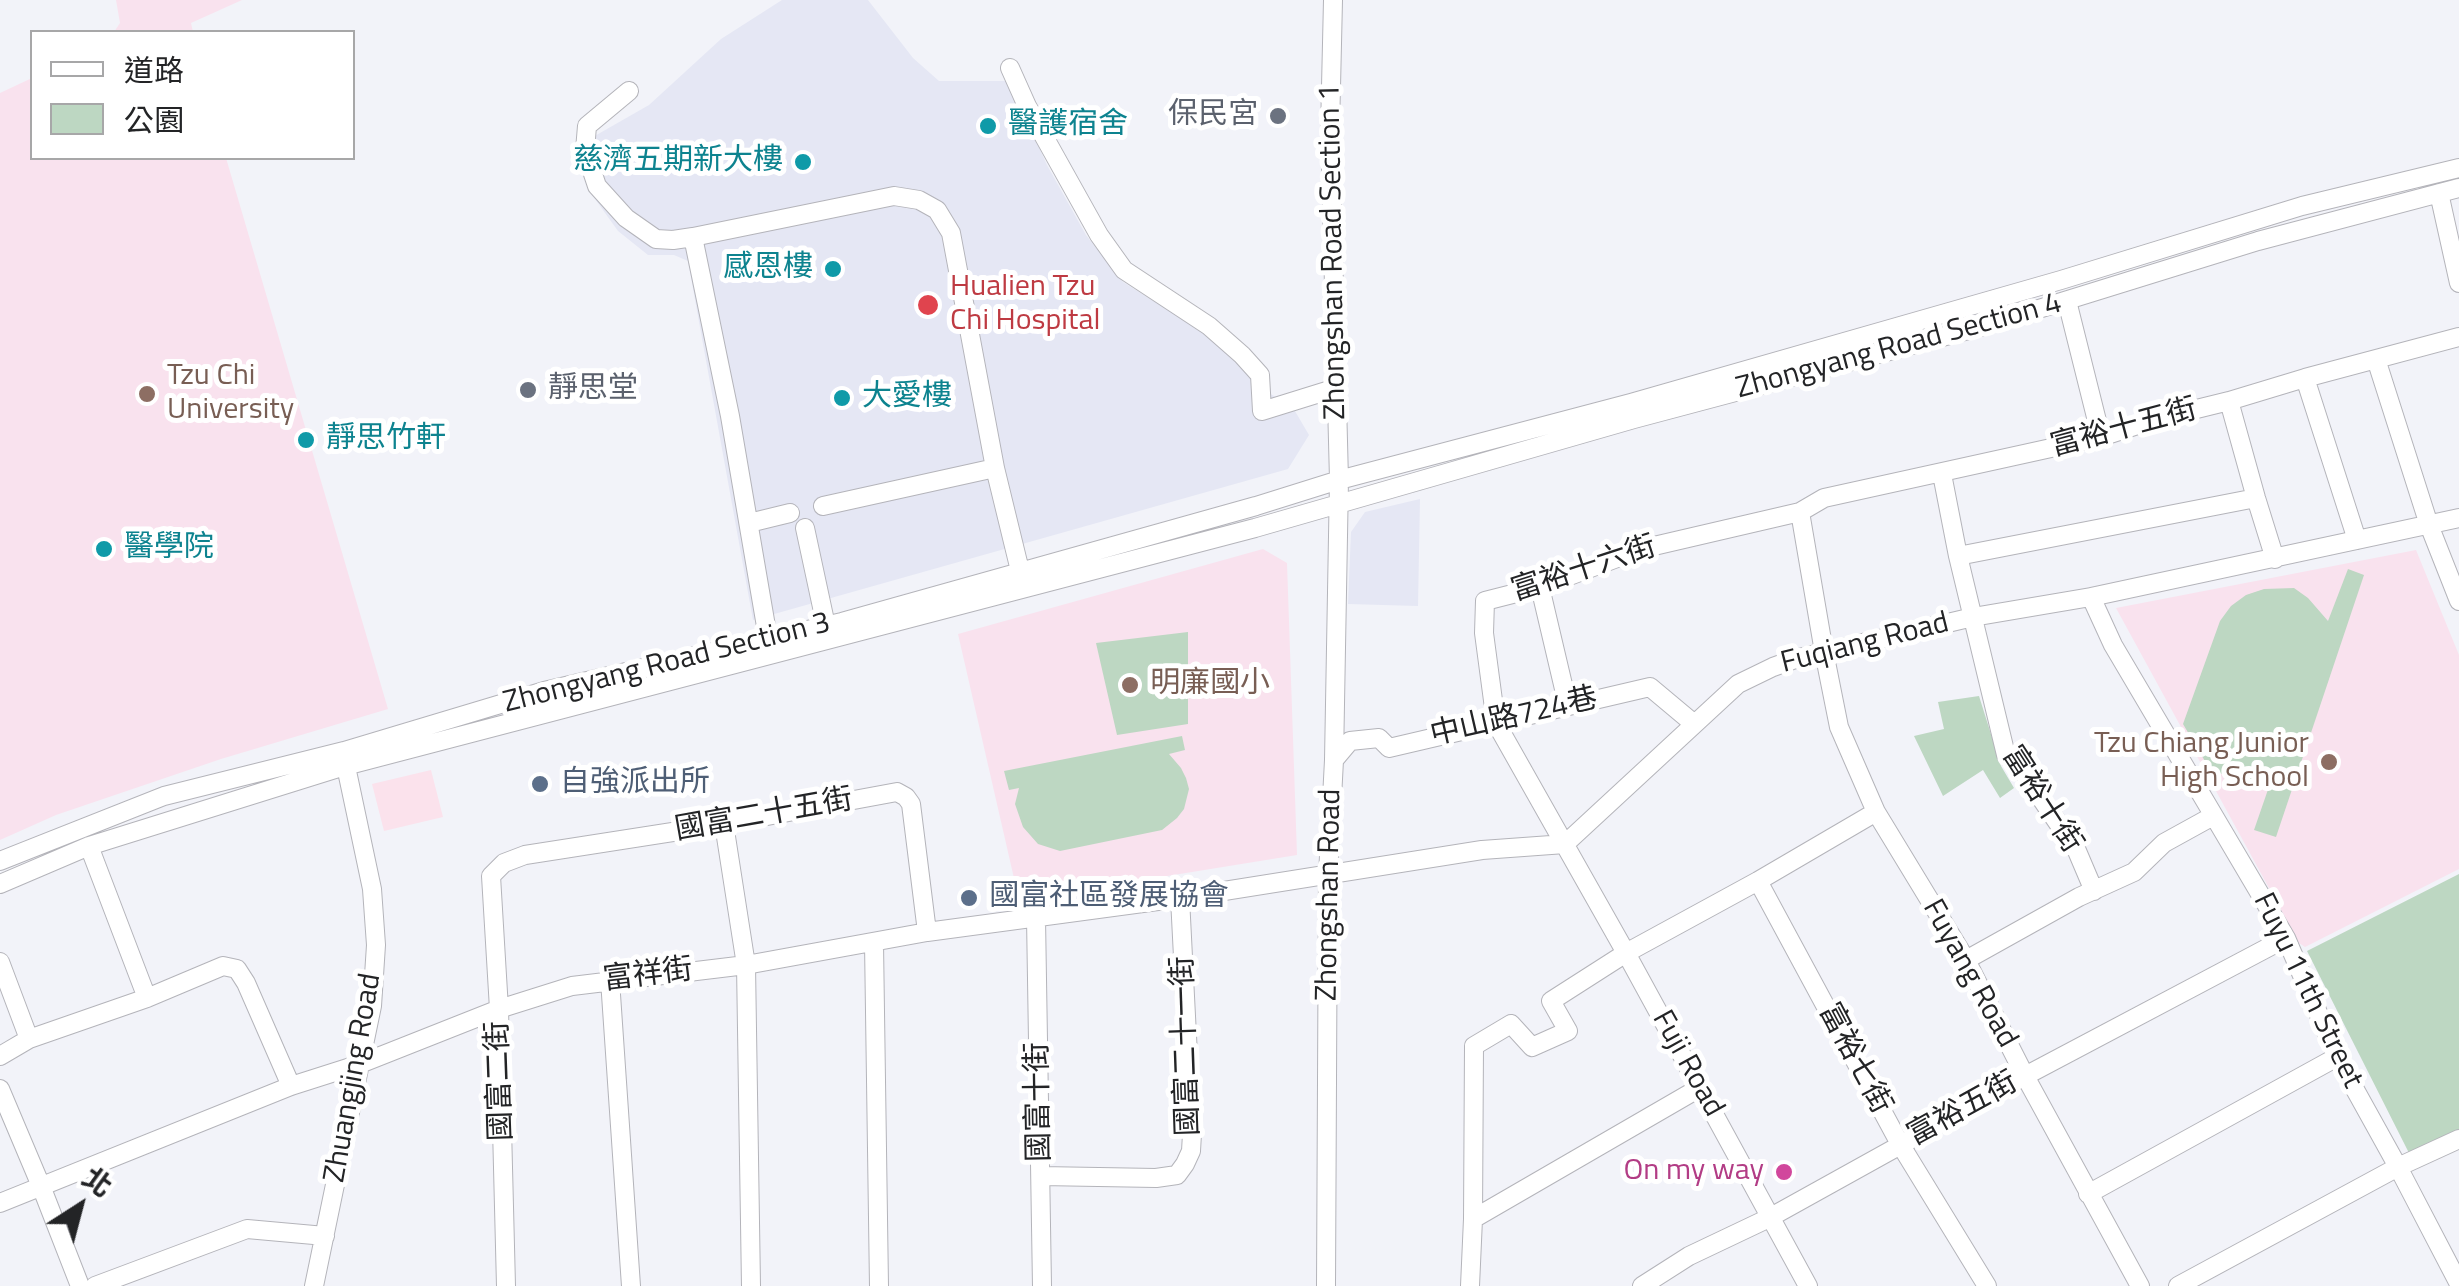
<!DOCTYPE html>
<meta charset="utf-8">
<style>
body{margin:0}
#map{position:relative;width:2459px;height:1286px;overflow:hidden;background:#f2f3f9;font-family:"Titillium Web","Noto Sans TC",sans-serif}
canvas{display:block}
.legend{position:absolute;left:30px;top:30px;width:325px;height:130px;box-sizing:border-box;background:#fff;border:2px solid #a7a7a8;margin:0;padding:12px 18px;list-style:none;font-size:30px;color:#232426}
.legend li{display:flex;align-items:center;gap:20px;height:50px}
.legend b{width:50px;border:2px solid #a7a7a8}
.north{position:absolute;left:30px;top:1156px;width:100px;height:100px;-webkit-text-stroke:8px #fff;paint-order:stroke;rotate:36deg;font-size:28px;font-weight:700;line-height:40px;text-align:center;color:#232426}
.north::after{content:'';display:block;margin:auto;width:35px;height:45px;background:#232426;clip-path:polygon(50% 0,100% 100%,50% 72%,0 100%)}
</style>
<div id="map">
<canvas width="2459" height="1286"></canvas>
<ul class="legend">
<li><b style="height:12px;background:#fff"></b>道路</li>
<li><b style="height:28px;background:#bdd7c2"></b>公園</li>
</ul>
<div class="north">北</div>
</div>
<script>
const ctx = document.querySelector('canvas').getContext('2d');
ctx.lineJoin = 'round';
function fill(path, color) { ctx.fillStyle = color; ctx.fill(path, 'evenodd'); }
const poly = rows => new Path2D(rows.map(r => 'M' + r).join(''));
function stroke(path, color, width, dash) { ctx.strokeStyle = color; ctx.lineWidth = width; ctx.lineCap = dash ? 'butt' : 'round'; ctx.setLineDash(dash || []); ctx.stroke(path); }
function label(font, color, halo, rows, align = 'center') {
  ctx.font = font + ' "Titillium Web","Noto Sans TC",sans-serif'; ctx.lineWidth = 10; ctx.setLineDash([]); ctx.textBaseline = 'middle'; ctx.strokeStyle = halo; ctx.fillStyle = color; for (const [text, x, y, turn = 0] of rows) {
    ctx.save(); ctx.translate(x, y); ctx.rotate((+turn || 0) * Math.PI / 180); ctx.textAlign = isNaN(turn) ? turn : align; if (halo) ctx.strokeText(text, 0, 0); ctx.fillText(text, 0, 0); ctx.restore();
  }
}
const commercial = poly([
 [431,770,443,817,384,831,372,784]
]);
const built = poly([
 [782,0,868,0,913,58,939,81,1009,81,1047,165,1086,235,1123,282,1197,328,1228,353,1267,392,1292,406,1309,435,1288,469,753,620,688,261,674,255,648,255,618,231,590,192,579,145,649,105,721,39],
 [1420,499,1418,606,1348,604,1351,532,1365,512]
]);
const education = poly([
 [116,0,242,0,191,23,193,32,114,32,120,23],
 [32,78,32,158,226,158,388,709,221,759,56,815,0,840,0,93],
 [1263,549,1287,563,1297,855,1019,900,958,634],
 [2416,550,2459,655,2459,869,2305,947,2299,943,2116,608]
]);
const green = poly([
 [2348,569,2364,575,2276,837,2254,830,2272,778,2257,781,2237,781,2209,768,2183,724,2220,621,2231,606,2246,595,2264,589,2294,588,2308,598,2328,621],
 [1188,632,1188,724,1117,735,1096,643],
 [1979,696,2001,766,2014,788,2000,798,1983,770,1943,796,1914,736,1944,729,1938,702],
 [1182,736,1185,750,1169,754,1181,768,1186,778,1189,789,1184,809,1177,818,1162,830,1060,851,1038,844,1023,827,1015,804,1019,788,1009,790,1004,771],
 [2459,874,2459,1130,2410,1155,2307,951]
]);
const minor = poly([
 [1010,68,1027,106,1099,235,1124,270,1209,326,1242,355,1260,375,1262,411,1336,388],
 [629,91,587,126,585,150,597,186,626,218,656,239,673,240,693,237,894,196,919,200,937,210,951,233,995,468,1023,583],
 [2439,193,2459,283],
 [693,237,730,416,768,638],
 [2067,301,2101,437],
 [2376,359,2429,525,2459,601],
 [2305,378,2357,540],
 [2229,401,2256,498,2275,559],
 [1942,474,1958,556,2006,755,2023,772,2077,851,2094,891],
 [823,506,995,468],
 [1800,512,1824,652,1839,727,1876,812,1966,960,2025,1076,2140,1286],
 [749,523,790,513],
 [805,528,828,635],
 [1958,556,2256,498],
 [1540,587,1568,706],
 [2091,597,2113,645,2286,938,2337,1057,2398,1167,2459,1284],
 [1334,760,1350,741,1379,738,1389,748,1650,687,1693,723],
 [724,824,746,965,751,1286],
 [89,846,147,998],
 [0,861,164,796,344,751,544,691,842,622,1256,506,1339,480,1631,403,2061,280,2302,206,2459,168],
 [1758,881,1900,1144,1987,1286],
 [0,884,89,846,345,766,1255,528,1634,419,1987,325,2258,241,2459,188],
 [1036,918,1042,1286],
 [874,943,879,1286],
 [1966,960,2079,897,2134,872,2164,843,2213,816],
 [0,962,29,1039],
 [610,980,631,1286],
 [0,1056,29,1039,147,998,223,966,237,969,246,983,291,1086],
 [0,1089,41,1186,80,1286],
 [1041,1176,1156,1178,1177,1175,1185,1164,1191,1151,1192,1134,1180,898],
 [2088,1194,2337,1057],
 [0,1203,291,1086,360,1064,499,1009,572,986,746,965,927,932,1180,898,1482,850,1565,844,1738,684,1773,667,1795,659,1973,617,2091,597,2459,518],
 [1473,1219,1701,1087],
 [95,1286,247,1229,325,1236],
 [314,1286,372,1006,376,945,372,889,344,757],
 [506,1286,499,1009,491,876,504,863,525,855,724,824,897,792,906,797,911,804,927,932],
 [1326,1286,1328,875,1334,760,1339,480,1330,130,1333,0],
 [1470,1286,1473,1219,1474,1046,1511,1024,1532,1047,1568,1031,1551,1001,1626,953,1758,881,1876,812],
 [1642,1286,1689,1256,1769,1218,2025,1076,2286,938],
 [1808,1286,1626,953,1496,723,1484,633,1485,601,1540,587,1641,549,1800,512,1824,498,2101,437,2156,419,2229,401,2305,378,2459,337],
 [2178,1286,2398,1167,2459,1139]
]);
const markers = [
 [1278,116,10,"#6b7280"],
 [988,126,10,"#0f9aa8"],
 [803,162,10,"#0f9aa8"],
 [833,269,10,"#0f9aa8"],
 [928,305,12,"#e0444e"],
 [528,390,10,"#6b7280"],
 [147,394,10,"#8d6e63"],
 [842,398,10,"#0f9aa8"],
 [306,440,10,"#0f9aa8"],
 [104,549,10,"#0f9aa8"],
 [1130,685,10,"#8d6e63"],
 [2329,762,10,"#8d6e63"],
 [540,784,10,"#5c6f8a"],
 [969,898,10,"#5c6f8a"],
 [1784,1172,10,"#d1479c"]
];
const worshipNames = [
 ["保民宮",1258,116],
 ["靜思堂",548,390,"left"]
];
const cultureNames = [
 ["醫護宿舍",1008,126],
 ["慈濟五期新大樓",783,162,"right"],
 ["感恩樓",813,269,"right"],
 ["大愛樓",862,398],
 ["靜思竹軒",326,440],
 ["醫學院",124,549]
];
const streetNames = [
 ["Zhongshan Road Section 1",1334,252,-91],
 ["Zhongyang Road Section 4",1899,347,-15],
 ["富裕十五街",2124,429,-15],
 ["富裕十六街",1584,570,-18],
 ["Fuqiang Road",1865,644,-14],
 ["Zhongyang Road Section 3",667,664,-14],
 ["中山路724巷",1514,718,-13],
 ["富裕十街",2041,800,57],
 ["國富二十五街",764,816,-10],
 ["Zhongshan Road",1330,895,-89],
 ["Fuyang Road",1969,974,61],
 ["富祥街",648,976,-7],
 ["Fuyu 11th Street",2307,991,64],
 ["國富二十一街",1187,1046,-92],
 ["富裕七街",1854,1059,62],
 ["Fuji Road",1687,1064,61],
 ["Zhuangjing Road",354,1078,-80],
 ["國富二街",501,1081,-92],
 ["國富十街",1040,1102,-91],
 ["富裕五街",1963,1110,-29]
];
const healthNames = [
 ["Hualien Tzu",950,288],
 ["Chi Hospital",950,322]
];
const educationNames = [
 ["Tzu Chi",167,377],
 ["University",167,411],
 ["明廉國小",1150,685],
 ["Tzu Chiang Junior",2309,745,"right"],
 ["High School",2309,779,"right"]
];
const serviceNames = [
 ["自強派出所",560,784],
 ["國富社區發展協會",989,898]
];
const hotelNames = [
 ["On my way",1764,1172]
];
fill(commercial, '#fbe2ec');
fill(built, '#e5e7f4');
fill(education, '#f9e2ee');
fill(green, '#bdd7c2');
stroke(minor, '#b4b4ba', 20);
stroke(minor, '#fff', 18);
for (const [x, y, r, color] of markers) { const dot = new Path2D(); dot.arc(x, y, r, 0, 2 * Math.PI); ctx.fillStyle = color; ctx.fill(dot); stroke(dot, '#fff', 4); }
label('30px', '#5b616d', '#fff', worshipNames, 'right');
label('30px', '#0d838f', '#fff', cultureNames, 'left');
label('30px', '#232426', '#fff', streetNames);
label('30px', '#be3a42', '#fff', healthNames, 'left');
label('30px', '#785e54', '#fff', educationNames, 'left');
label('30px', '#4e5e75', '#fff', serviceNames, 'left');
label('30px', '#b23c85', '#fff', hotelNames, 'right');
</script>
